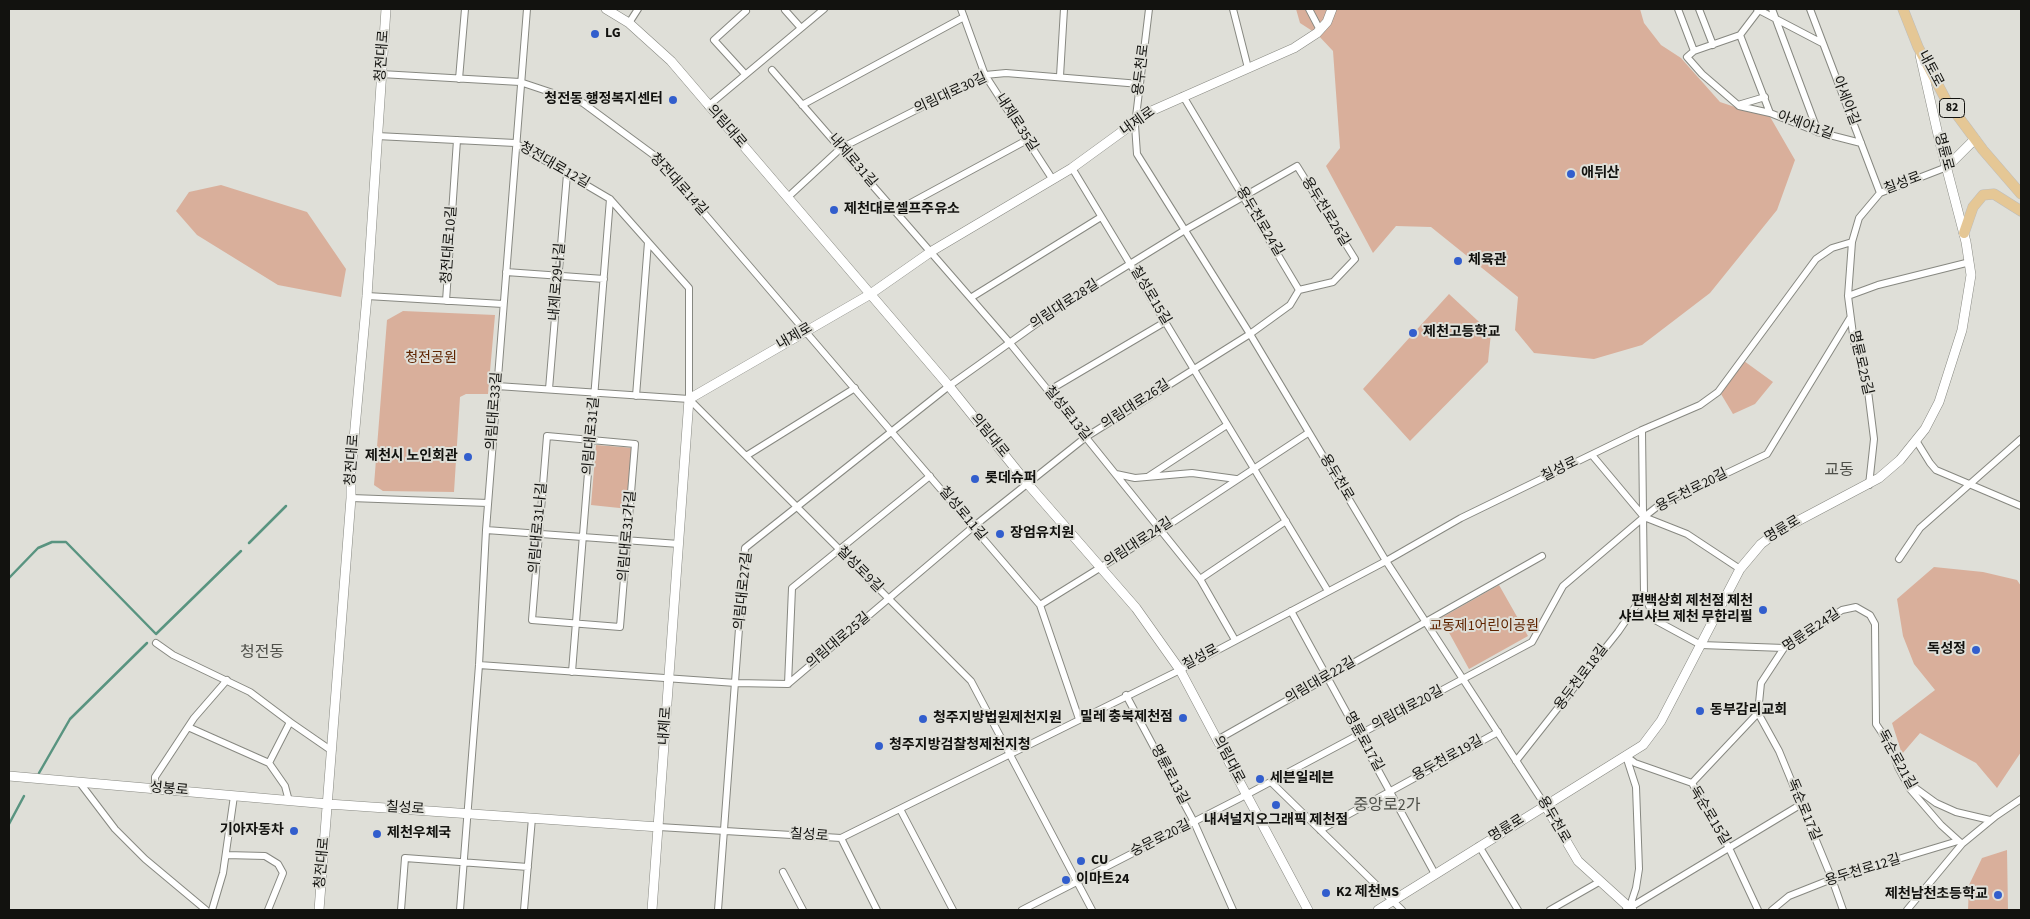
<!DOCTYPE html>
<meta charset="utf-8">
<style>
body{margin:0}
#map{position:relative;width:2030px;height:919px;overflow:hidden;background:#dfdfd8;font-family:"Source Sans 3",sans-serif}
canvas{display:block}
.frame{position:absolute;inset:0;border:10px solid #12120f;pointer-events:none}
</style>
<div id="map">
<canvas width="2030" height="919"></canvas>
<div class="frame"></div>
</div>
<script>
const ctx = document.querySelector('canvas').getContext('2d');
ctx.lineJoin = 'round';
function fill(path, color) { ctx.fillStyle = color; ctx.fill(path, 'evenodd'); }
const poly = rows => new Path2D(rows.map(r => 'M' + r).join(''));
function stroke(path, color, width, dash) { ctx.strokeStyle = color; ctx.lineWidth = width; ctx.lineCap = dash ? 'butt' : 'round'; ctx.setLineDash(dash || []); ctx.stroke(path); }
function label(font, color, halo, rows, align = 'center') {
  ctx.font = font + ' "Source Sans 3","Noto Sans KR",sans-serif'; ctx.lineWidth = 4; ctx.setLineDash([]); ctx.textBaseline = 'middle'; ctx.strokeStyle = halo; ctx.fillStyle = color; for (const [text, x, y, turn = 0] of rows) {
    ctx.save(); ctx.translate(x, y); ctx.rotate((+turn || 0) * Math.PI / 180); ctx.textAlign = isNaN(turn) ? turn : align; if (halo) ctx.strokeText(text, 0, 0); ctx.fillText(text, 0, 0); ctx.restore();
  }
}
const green = poly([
 [1296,9,1640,9,1644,23,1661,45,1681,58,1720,102,1738,108,1769,115,1795,160,1777,210,1710,293,1642,345,1594,359,1534,353,1515,330,1518,297,1431,227,1396,226,1373,253,1326,166,1340,148,1333,51,1317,34,1300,23],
 [221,185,307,212,346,269,341,297,278,285,197,235,176,211,189,192],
 [1449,294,1491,333,1488,362,1410,441,1363,389],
 [403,311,495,315,488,394,466,394,460,397,454,492,383,491,374,485,387,320],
 [1744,361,1773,382,1755,404,1733,414,1721,394],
 [596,445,634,448,629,509,591,505],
 [1934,567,1983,572,2017,580,2021,586,2021,752,1997,788,1976,763,1920,733,1902,754,1892,723,1935,690,1914,664,1903,636,1897,599],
 [1499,585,1528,636,1469,669,1441,618],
 [2007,850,2008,910,1968,910,1969,885,1982,858]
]);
const stream = poly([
 [249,543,286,506],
 [9,578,38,548,52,542,66,542,156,634],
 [156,634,241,551],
 [39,773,70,719,147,643],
 [9,824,24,796]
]);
const street = poly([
 [961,9,985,75,1053,180],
 [1149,9,1135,125,1137,154,1250,334,1386,561,1545,805],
 [1233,9,1248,68],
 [1309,9,1320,30],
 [1678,9,1694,51],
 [1699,9,1713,45],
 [1757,9,1822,43],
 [1772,9,1818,132],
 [1810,9,1880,193],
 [785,10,801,28],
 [1759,10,1740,35,1694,51,1687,57,1702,74,1738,105,1765,97],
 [629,23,638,9],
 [1740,35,1770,113,1818,132,1861,143],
 [772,70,1009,342,1200,579,1235,640],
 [381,74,520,82,583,103,655,156,1040,605,1079,719],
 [745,74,714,40,746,11],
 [1060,76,1064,9],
 [459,79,465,9],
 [802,105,964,17],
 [708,106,824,9],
 [1739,106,1770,113],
 [377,136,515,143,610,199,689,288,689,399],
 [1072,168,1328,591],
 [788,197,841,148,985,75,1006,73,1140,84],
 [896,211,1027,140],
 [1852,242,1848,296,1854,342,1861,361,1868,391,1874,439,1869,485],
 [506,272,604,279],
 [367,296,503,304],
 [1848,296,1878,285,1970,262],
 [972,297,1101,217],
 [446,301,457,140],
 [497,386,689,399],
 [549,389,567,174],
 [1048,391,1165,322],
 [636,396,648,242],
 [689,399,971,681,1092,910],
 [1642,430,1644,594,1655,620,1701,645,1784,648],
 [547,436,635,444,620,627,532,620,547,436],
 [1917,442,1930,463,1936,470,2021,506],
 [1592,455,1644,517,1687,534,1740,569],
 [746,456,855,388],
 [1116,474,1135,478,1192,473,1236,479],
 [1149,476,1227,425],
 [351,498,488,503],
 [486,530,679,544],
 [1899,559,1920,528,2021,439],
 [1200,579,1286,521],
 [1040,605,1161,530,1308,433],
 [1291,611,1435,874],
 [156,643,173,655,250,692,290,722,269,763],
 [479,665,736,683,788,684,973,527,1086,437,1250,334,1290,305,1299,290,1183,96],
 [572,672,610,199],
 [788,684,792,588,930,476],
 [1126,695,1194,822,1233,910],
 [1758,713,1779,751,1832,879,1843,910],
 [290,722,332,751],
 [188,727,269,763,285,786,289,801],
 [1217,740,1542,556],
 [1626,756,1635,763,1692,783,1729,848,1758,910],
 [1626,756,1636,787,1639,869,1636,888,1629,909],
 [1516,761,1618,632,1644,594],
 [1271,782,1402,910],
 [1907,782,1936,803,1956,812,1990,820],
 [80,783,115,829,145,859,206,910],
 [1692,783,1758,713,1761,683,1784,648,1842,610,1856,607,1870,615,1875,624,1876,724,1890,745,1898,767,1910,789,1941,825,1962,844],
 [155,789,155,777,194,718,227,680],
 [900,809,953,910],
 [659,827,841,838,1180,670,1386,561,1461,518,1642,430,1700,405,1718,392,1816,259,1832,248,1852,242,1859,218,1880,193,1947,167],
 [1320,830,1498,732],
 [841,838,877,910],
 [1479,846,1518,910],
 [226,855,265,856,278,864,283,873,268,910],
 [783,872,803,910],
 [212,910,223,873,234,796],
 [401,910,405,858,528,867],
 [460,910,479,665,486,530,527,9],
 [524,910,532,818],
 [718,910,745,548,949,386,1057,309,1185,230,1297,166,1355,259,1333,282,1299,290],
 [1022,910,1246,795,1532,642,1563,586,1644,517,1658,506,1767,454,1850,318],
 [1550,910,1599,882],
 [1626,910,1800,805],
 [1772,910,1789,896,1832,879,1958,841],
 [1907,910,1962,844,1996,816,2021,799]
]);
const secondary = poly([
 [606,9,629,23,671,61,949,386,1027,483,1136,608,1180,670,1308,910],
 [1947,167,1975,139],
 [9,776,328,804,659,827],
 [1545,805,1578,861,1632,910],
 [319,910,351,498,351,472,367,296,386,9],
 [652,910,689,399,869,295,932,251,1072,168,1149,112,1294,48,1317,33,1327,22,1332,9],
 [1378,910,1643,745,1661,721,1740,569,1761,544,1777,532,1879,478,1900,460,1925,429,1939,402,1962,330,1971,275,1966,242,1939,139,1920,55]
]);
const primary = poly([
 [1903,9,1918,47,1946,100,1983,150,2021,194],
 [1964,233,1973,207,1983,195,1994,194,2021,211]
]);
const markers = [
 [595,34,5,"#325ecd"],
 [673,100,5,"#325ecd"],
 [1571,174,5,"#325ecd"],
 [834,210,5,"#325ecd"],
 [1458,261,5,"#325ecd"],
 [1413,333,5,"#325ecd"],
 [468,457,5,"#325ecd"],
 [975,479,5,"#325ecd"],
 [1000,534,5,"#325ecd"],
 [1763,610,5,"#325ecd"],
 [1976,650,5,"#325ecd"],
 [1700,711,5,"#325ecd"],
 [1183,718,5,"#325ecd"],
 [923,719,5,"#325ecd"],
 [879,746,5,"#325ecd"],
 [1260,779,5,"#325ecd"],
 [1276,805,5,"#325ecd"],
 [294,831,5,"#325ecd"],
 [377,834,5,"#325ecd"],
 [1081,861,5,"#325ecd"],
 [1066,880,5,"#325ecd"],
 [1326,893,5,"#325ecd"],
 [1998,895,5,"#325ecd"]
];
const shields = [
 [1952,108,25]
];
const shieldNames = [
 ["82",1952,108]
];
const poiNames = [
 ["LG",605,34],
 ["청전동 행정복지센터",663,100,"right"],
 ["애뒤산",1581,174],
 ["제천대로셀프주유소",844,210],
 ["체육관",1468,261],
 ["제천고등학교",1423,333],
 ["제천시 노인회관",458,457,"right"],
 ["롯데슈퍼",985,479],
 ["장엄유치원",1010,534],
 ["편백상회 제천점 제천",1753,602,"right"],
 ["샤브샤브 제천 무한리필",1753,618,"right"],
 ["독성정",1966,650,"right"],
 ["동부감리교회",1710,711],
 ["밀레 충북제천점",1173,718,"right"],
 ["청주지방법원제천지원",933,719],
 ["청주지방검찰청제천지청",889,746],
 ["세븐일레븐",1270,779],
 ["내셔널지오그래픽 제천점",1276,821,"center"],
 ["기아자동차",284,831,"right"],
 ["제천우체국",387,834],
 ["CU",1091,861],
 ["이마트24",1076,880],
 ["K2 제천MS",1336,893],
 ["제천남천초등학교",1988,895,"right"]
];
const streetNames = [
 ["청전대로",383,56,-86],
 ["내토로",1930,69,62],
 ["용두천로",1142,70,-83],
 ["의림대로30길",951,94,-25],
 ["아세아길",1845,101,69],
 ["내제로",1138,122,-35],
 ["내제로35길",1016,123,57],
 ["아세아1길",1805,126,20],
 ["의림대로",726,127,49],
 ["명륜로",1943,152,75],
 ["내제로31길",852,161,49],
 ["청전대로12길",554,166,30],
 ["칠성로",1903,184,-21],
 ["청전대로14길",678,185,48],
 ["용두천로26길",1325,212,58],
 ["용두천로24길",1259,222,59],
 ["청전대로10길",450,245,-86],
 ["내제로29나길",558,282,-85],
 ["칠성로15길",1150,296,59],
 ["의림대로28길",1065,305,-33],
 ["내제로",795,337,-30],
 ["명륜로25길",1860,363,77],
 ["의림대로26길",1136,405,-33],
 ["의림대로33길",495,411,-86],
 ["칠성로13길",1067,414,51],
 ["의림대로31길",592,436,-85],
 ["의림대로",989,436,51],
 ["청전대로",353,460,-86],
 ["칠성로",1560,470,-26],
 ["용두천로",1336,478,59],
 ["용두천로20길",1692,491,-27],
 ["칠성로11길",962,514,50],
 ["의림대로31나길",539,528,-85],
 ["명륜로",1783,530,-31],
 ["의림대로31가길",628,536,-85],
 ["의림대로24길",1139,543,-33],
 ["칠성로9길",859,570,45],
 ["의림대로27길",744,591,-84],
 ["명륜로24길",1812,631,-34],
 ["의림대로25길",839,641,-40],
 ["칠성로",1201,658,-28],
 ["용두천로18길",1582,678,-53],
 ["의림대로22길",1321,681,-30],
 ["의림대로20길",1408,709,-28],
 ["내제로",666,726,-86],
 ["명륜로17길",1363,742,61],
 ["용두천로19길",1448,759,-29],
 ["의림대로",1228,760,62],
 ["독순로21길",1896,760,61],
 ["명륜로13길",1169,775,62],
 ["성봉로",169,790,5],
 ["칠성로",405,809,4],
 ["독순로17길",1803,810,67],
 ["독순로15길",1709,816,59],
 ["용두천로",1553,820,60],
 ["명륜로",1507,829,-32],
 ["칠성로",809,836,4],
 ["숭문로20길",1161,839,-27],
 ["청전대로",323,863,-85],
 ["용두천로12길",1863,871,-17]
];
const parkNames = [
 ["청전공원",431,359],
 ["교동제1어린이공원",1484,627]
];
const quarterNames = [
 ["교동",1839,471],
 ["청전동",262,653],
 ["중앙로2가",1387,806]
];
fill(green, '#d9af9b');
stroke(stream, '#599480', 2.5);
stroke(street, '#878881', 8);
stroke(secondary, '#878881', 10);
stroke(primary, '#bdbdbc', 11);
stroke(street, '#fff', 6);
stroke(secondary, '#fff', 9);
stroke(primary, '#e5c795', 10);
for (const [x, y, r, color] of markers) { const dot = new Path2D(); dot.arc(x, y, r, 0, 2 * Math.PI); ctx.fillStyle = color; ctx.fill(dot); stroke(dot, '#dfdfd8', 2); }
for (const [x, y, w] of shields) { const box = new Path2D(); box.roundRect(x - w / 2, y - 9.5, w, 19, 4); ctx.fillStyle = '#dfdfd8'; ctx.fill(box); stroke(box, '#12120f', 1); }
label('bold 12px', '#12120f', null, shieldNames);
label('bold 14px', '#12120f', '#dfdfd8', poiNames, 'left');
label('14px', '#12120f', '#dfdfd8', streetNames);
label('14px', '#5f2400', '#dfdfd8', parkNames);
label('16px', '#4f504a', '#dfdfd8', quarterNames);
</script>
